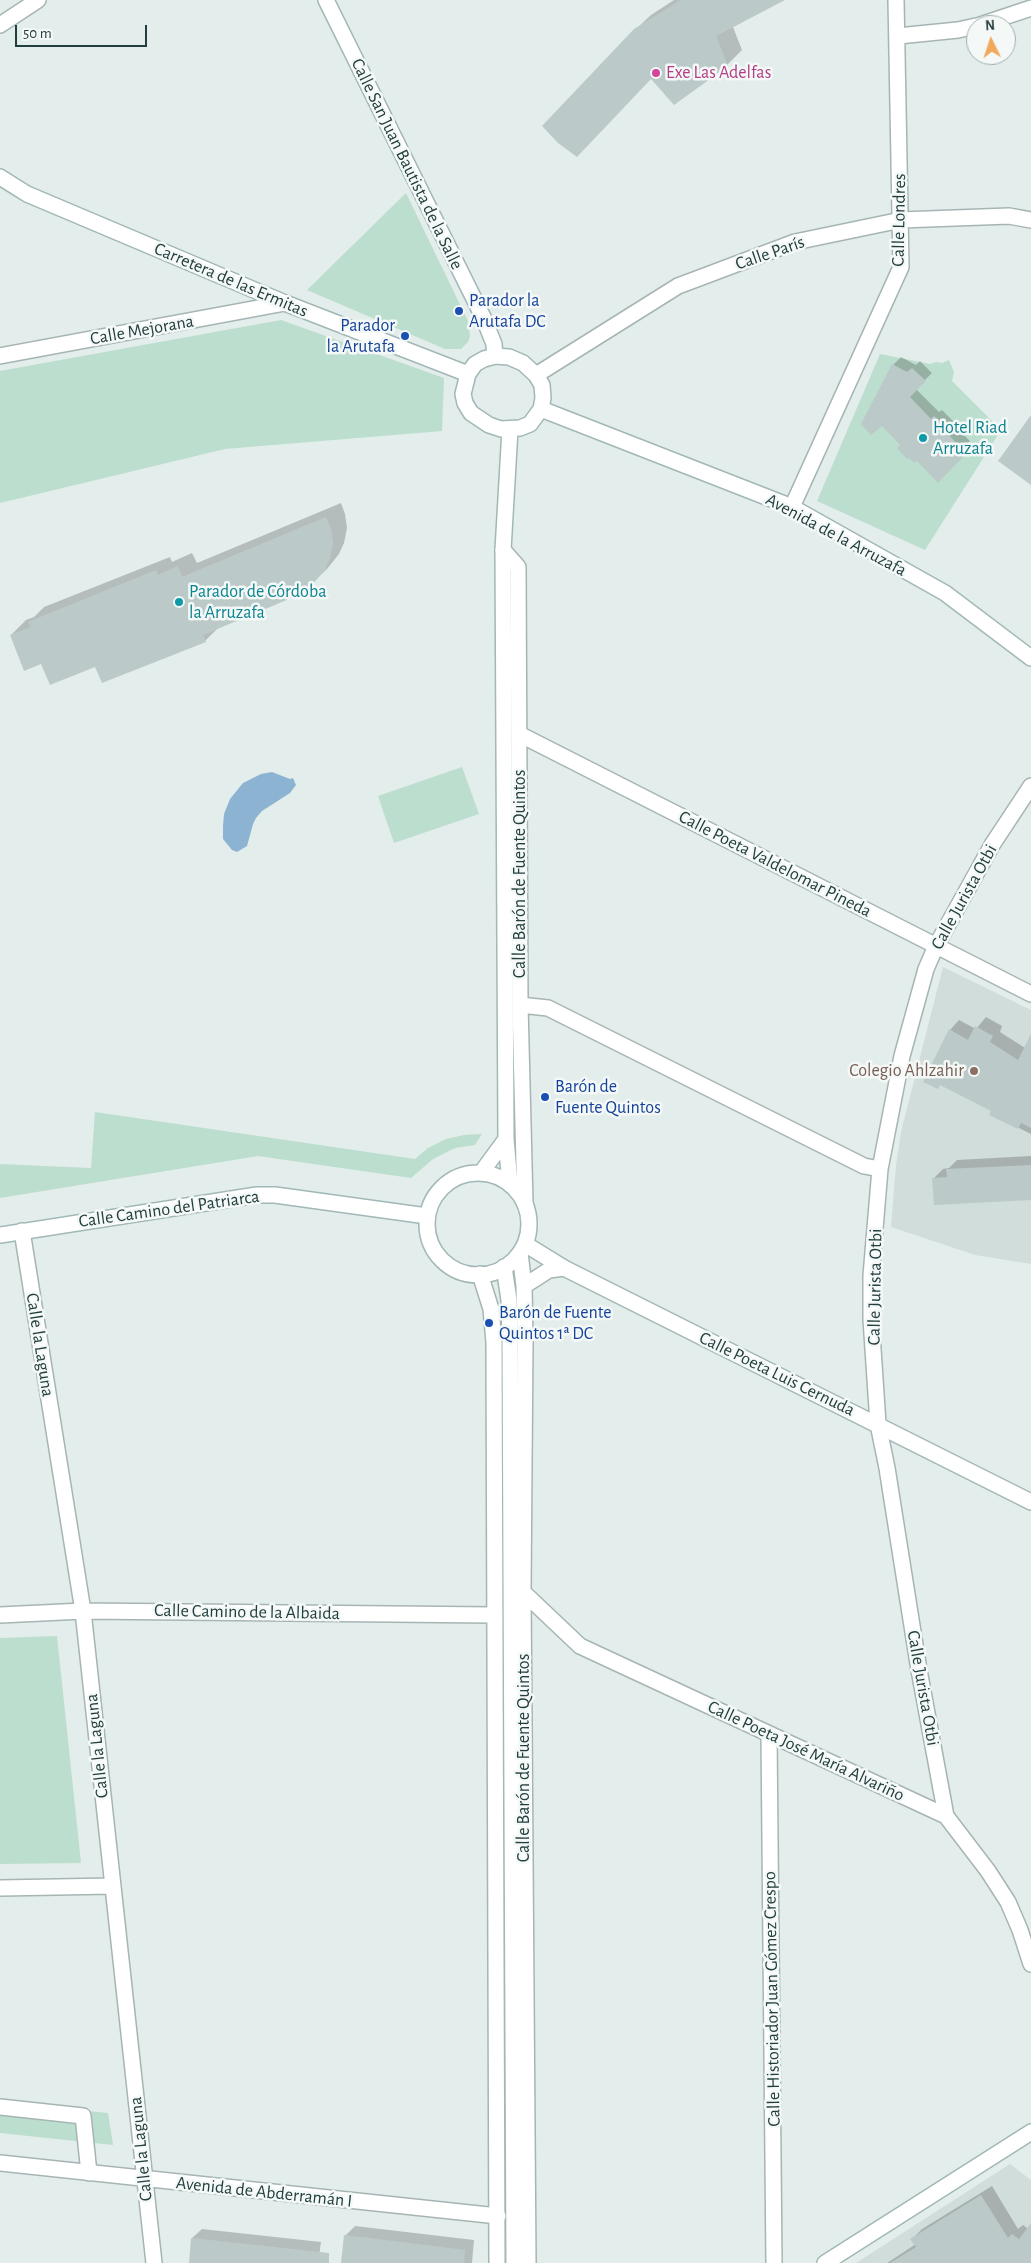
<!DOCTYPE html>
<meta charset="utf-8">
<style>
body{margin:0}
#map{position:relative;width:1031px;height:2263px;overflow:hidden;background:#e3edeb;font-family:"Alegreya Sans",sans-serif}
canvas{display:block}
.north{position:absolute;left:966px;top:15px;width:50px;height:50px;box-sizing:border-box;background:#f4f9f8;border:1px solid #a0aeae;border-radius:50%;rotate:356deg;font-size:14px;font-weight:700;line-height:20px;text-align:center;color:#233e3e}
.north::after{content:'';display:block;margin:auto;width:18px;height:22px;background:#f1aa5d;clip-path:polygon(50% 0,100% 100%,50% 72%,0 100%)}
.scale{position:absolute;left:15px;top:25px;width:132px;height:22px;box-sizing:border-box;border:2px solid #233e3e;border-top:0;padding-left:6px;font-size:15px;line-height:18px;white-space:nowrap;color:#233e3e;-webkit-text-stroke:4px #f4f9f8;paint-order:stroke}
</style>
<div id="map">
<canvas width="1031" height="2263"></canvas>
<div class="north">N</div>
<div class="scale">50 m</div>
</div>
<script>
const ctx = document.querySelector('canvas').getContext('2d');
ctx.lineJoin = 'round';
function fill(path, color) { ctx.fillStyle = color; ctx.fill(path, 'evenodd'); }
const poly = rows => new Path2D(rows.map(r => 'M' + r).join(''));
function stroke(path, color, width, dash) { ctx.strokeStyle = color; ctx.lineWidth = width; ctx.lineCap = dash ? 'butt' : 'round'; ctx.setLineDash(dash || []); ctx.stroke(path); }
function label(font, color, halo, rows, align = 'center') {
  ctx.font = font + ' "Alegreya Sans",sans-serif'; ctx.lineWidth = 5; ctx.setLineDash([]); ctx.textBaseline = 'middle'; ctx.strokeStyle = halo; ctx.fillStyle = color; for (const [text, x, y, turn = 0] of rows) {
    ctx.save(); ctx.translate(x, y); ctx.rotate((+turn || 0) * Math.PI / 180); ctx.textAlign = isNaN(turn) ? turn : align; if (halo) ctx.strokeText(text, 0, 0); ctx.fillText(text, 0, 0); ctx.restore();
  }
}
const built = poly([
 [943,967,1031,1010,1031,1264,975,1255,891,1227,896,1166,901,1132],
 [1010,2164,1031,2180,1031,2263,856,2263]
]);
const green = poly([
 [406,193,468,321,470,336,468,342,461,349,445,349,307,290],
 [281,320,444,378,442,431,225,449,0,503,0,371],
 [880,354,930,364,936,362,942,363,949,360,954,372,952,381,1001,430,925,550,817,501],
 [462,767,479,814,394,843,378,796],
 [95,1112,415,1159,428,1148,446,1139,464,1135,482,1134,475,1145,455,1148,433,1159,411,1178,258,1156,0,1198,0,1164,91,1168],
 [57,1636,81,1863,0,1864,0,1638],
 [0,2102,108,2113,113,2145,0,2133]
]);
const water = poly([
 [272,772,290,779,293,778,296,785,290,793,262,811,256,818,253,824,247,846,237,852,232,850,223,839,223,826,224,814,230,799,243,783,261,774]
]);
const shadow = poly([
 [674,0,783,0,733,27,742,50,727,65,635,30,651,15],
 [901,357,916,365,920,361,932,373,916,389,939,412,942,410,953,421,952,424,970,441,966,445,970,449,938,481,882,425,863,424,894,364],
 [341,503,345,514,347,528,344,543,339,554,327,569,311,584,219,627,205,641,95,665,42,662,11,635,26,620,34,617,44,607,170,557,172,562,192,553,197,563],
 [986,1017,1002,1026,1000,1032,1025,1048,1031,1037,1031,1134,991,1114,992,1110,950,1030,959,1020,976,1029],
 [1031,1156,1031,1198,933,1179,943,1169,949,1168,957,1160],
 [992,2186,1018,2229,1023,2225,1028,2229,1031,2225,1031,2263,887,2263,916,2244,912,2239,922,2229],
 [355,2226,474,2240,472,2263,343,2263,345,2236],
 [202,2229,321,2242,318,2263,190,2263,192,2238]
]);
const building = poly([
 [681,0,785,0,716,36,728,66,674,105,651,79,577,157,558,143,542,126,634,29],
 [892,364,907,372,912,368,926,381,910,397,931,419,934,416,946,428,945,431,963,450,960,453,963,457,938,483,917,461,914,463,909,458,907,459,897,448,900,445,882,426,871,435,861,424],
 [1031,415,1031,485,998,461],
 [326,517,331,529,333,543,330,558,325,570,312,585,301,594,203,635,206,642,102,683,95,667,50,685,41,664,24,671,10,635,31,627,28,622,156,570,158,575,178,566,182,577],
 [975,1026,993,1036,990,1042,1018,1060,1031,1034,1031,1128,1021,1123,1018,1129,989,1115,991,1111,940,1085,938,1089,923,1082,949,1029,968,1040],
 [1031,1165,1031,1200,934,1205,932,1178,947,1177,946,1169],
 [981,2195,1008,2238,1012,2234,1019,2239,1031,2223,1031,2263,890,2263,916,2247,910,2239],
 [344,2235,465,2250,464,2263,341,2263],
 [191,2238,329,2253,329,2263,189,2263]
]);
const street = poly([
 [0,25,38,0],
 [980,25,1031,8],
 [898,36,958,30,976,26],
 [0,356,285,303],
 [536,375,678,286,795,242,901,220,1009,216,1031,220],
 [792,507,901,267,896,0],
 [503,550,518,567,520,1005,525,1204],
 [519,734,1031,994],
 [520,1005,548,1008,864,1166,880,1169],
 [22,1231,83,1611,154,2263],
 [520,1253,524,1286,525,1341,523,1592,528,2263],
 [480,1274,491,1309,494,1342,497,2263],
 [524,1286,549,1270,564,1268],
 [523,1592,580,1646,946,1816,988,1871,1008,1902,1020,1930,1031,1964],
 [0,1615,83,1611,493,1615],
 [769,1734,774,2263],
 [946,1816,919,1670,887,1468,878,1424,871,1319,871,1276,880,1169,902,1056,926,969,936,946,992,845,1031,786],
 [0,1888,113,1886],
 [0,2107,83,2116,89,2173],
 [0,2163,498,2216]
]);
const secondary = poly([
 [326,0,484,319,494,344,495,356],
 [0,177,27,194,285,303,468,374],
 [495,356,509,357,523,363,536,375,542,385,543,398,541,409,530,424,520,428,501,429,489,425,471,413,465,403,463,394,468,374,475,364,484,359,495,356],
 [541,409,792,507,945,593,1031,658],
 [481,1173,506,1139],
 '427 1224a51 51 0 1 1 102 0a51 51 0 1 1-102 0Z',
 [510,1184,506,1139,503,550,510,429],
 [0,1235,257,1195,275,1195,427,1216],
 [525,1244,564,1268,1031,1502],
 [504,1267,509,1300,510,1336,514,2263],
 [825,2263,1031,2132]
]);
const markers = [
 [656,73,5,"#d1479c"],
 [459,311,5,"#1a4fb4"],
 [405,336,5,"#1a4fb4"],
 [923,438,5,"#0f9aa8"],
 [179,602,5,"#0f9aa8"],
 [974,1071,5,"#8d6e63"],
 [545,1097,5,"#1a4fb4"],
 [489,1323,5,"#1a4fb4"]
];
const hotelNames = [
 ["Exe Las Adelfas",666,73]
];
const streetNames = [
 ["Calle San Juan Bautista de la Salle",407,164,64],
 ["Calle Londres",899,220,-89],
 ["Calle París",770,253,-19],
 ["Carretera de las Ermitas",231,280,23],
 ["Calle Mejorana",142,330,-10],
 ["Avenida de la Arruzafa",836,535,28],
 ["Calle Poeta Valdelomar Pineda",775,864,27],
 ["Calle Barón de Fuente Quintos",520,874,-90],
 ["Calle Jurista Otbi",964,897,-61],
 ["Calle Camino del Patriarca",169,1209,-8],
 ["Calle Jurista Otbi",875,1287,-89],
 ["Calle la Laguna",40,1345,81],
 ["Calle Poeta Luis Cernuda",777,1374,26],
 ["Calle Camino de la Albaida",247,1612,1],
 ["Calle Jurista Otbi",923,1688,80],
 ["Calle la Laguna",97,1746,-96],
 ["Calle Poeta José María Alvariño",806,1751,25],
 ["Calle Barón de Fuente Quintos",524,1758,-90],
 ["Calle Historiador Juan Gómez Crespo",772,1999,-91],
 ["Calle la Laguna",141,2149,-96],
 ["Avenida de Abderramán I",264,2192,6]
];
const transitNames = [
 ["Parador la",469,301],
 ["Arutafa DC",469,322],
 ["Parador",395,326,"right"],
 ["la Arutafa",395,347,"right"],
 ["Barón de",555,1087],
 ["Fuente Quintos",555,1108],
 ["Barón de Fuente",499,1313],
 ["Quintos 1ª DC",499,1334]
];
const cultureNames = [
 ["Hotel Riad",933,428],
 ["Arruzafa",933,449],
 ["Parador de Córdoba",189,592],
 ["la Arruzafa",189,613]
];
const educationNames = [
 ["Colegio Ahlzahir",964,1071]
];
fill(built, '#d1ddda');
fill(green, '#bcdece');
fill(water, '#8cb3d1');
fill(shadow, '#0003');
fill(building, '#bbcac8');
stroke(street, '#a6b5b4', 18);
stroke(secondary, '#a1b8b6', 18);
stroke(street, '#fff', 15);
stroke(secondary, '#fff', 15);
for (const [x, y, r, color] of markers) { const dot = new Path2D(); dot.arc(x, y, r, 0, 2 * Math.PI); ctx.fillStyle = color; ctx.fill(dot); stroke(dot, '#f4f9f8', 2); }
label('18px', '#b23c85', '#f4f9f8', hotelNames, 'left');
label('18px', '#233e3e', '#f4f9f8', streetNames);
label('18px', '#164399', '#f4f9f8', transitNames, 'left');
label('18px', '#0d838f', '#f4f9f8', cultureNames, 'left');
label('18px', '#785e54', '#f4f9f8', educationNames, 'right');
</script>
